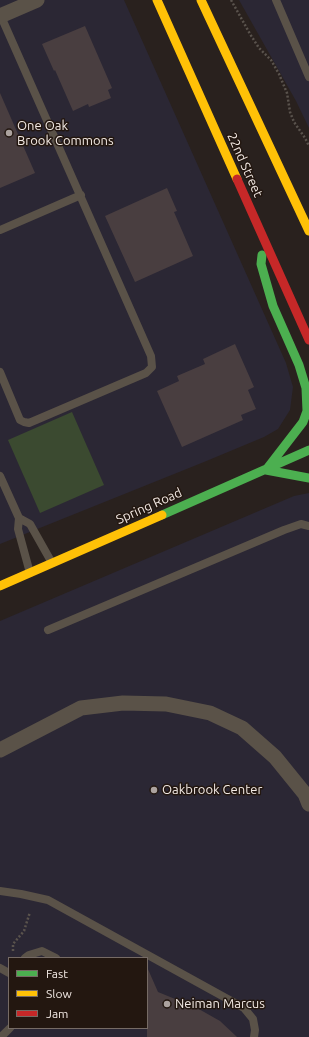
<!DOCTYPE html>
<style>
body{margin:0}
#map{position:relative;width:309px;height:1037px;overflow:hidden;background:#29211e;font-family:Ubuntu,sans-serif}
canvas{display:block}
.legend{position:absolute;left:8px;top:957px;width:140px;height:72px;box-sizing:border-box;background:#231710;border:1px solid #766b65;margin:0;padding:5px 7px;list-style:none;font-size:12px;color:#f2e9e4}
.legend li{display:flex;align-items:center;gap:8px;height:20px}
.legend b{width:20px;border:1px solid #766b65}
</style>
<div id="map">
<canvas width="309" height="1037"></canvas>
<ul class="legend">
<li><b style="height:5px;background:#4caf50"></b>Fast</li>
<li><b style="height:5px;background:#ffc107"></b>Slow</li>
<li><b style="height:5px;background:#c62828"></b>Jam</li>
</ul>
</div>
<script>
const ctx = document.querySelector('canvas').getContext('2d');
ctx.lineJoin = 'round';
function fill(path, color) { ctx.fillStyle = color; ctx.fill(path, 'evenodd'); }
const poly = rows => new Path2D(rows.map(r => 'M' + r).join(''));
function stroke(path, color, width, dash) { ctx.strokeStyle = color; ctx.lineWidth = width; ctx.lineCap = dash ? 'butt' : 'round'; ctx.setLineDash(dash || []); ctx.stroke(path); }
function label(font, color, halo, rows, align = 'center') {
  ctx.font = font + ' Ubuntu,sans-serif'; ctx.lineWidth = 3; ctx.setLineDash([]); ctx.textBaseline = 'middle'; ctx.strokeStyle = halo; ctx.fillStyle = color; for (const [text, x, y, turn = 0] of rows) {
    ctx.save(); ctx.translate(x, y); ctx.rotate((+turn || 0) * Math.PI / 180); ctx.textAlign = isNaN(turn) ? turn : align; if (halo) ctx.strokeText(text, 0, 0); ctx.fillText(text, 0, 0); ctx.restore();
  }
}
const commercial = poly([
 [0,0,124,0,286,363,293,387,290,410,278,429,264,437,204,462,0,544],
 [239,0,309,0,309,128,296,101],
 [309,493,309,1037,0,1037,0,621,294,496],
 [9,958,147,958,147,1028,9,1028]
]);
const green = poly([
 [72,412,104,485,40,513,8,440]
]);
const building = poly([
 [85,26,112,88,108,90,111,98,89,107,88,104,73,111,55,70,54,71,42,44],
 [0,93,35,173,0,188],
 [167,188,177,211,174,212,193,256,135,282,105,216],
 [235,344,254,387,248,390,256,409,241,415,243,420,182,447,157,391,179,381,177,376,205,364,203,359],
 [147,967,158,992,197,1008,220,1021,237,1037,147,1037]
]);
const path = poly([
 [231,0,250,34,259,48,271,60,279,74,287,93,290,112,294,122,305,138,309,146],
 [13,951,13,944,24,931,30,912]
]);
const lane = poly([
 [276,0,309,77],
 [0,230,81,195],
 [0,372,20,420,24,422,29,423,146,373,152,367,151,356,0,14],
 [0,476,19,518,18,529,30,573],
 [19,518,30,524,52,563],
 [48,630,284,530,301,524,309,526],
 [0,891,21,894,48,900,244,1008,253,1019,255,1030,254,1037],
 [25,958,29,955,42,951,56,958],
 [0,968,9,973],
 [1,1037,10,1028]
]);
const street = poly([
 [0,16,37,0],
 [0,750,81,708,123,703,166,704,210,713,242,728,275,757,305,794,309,804]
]);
const fast = poly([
 [262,255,261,264,273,306,299,365,306,388,307,411,303,422,266,470,309,478],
 [162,515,309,450]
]);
const slow = poly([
 [157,0,237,179],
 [201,0,309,231],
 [0,586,162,515]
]);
const jam = poly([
 [237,179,309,340]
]);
const markers = [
 [9,133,4,"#aca39f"],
 [154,790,4,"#aca39f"],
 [167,1004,4,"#aca39f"]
];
const poiNames = [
 ["One Oak",17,126],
 ["Brook Commons",17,141],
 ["Oakbrook Center",162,790],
 ["Neiman Marcus",175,1004]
];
const streetNames = [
 ["22nd Street",245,165,66],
 ["Spring Road",149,506,-24]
];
fill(commercial, '#2b2734');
fill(green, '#3b4a30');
fill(building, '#493e40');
stroke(path, '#5a534d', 2.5, [2, 2]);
stroke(lane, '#5a5248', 8);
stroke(street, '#5a5248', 15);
stroke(fast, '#4caf50', 9);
stroke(slow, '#ffc107', 9);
stroke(jam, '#c62828', 9);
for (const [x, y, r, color] of markers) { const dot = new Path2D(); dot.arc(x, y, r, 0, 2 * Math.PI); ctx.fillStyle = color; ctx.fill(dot); stroke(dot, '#231710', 1.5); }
label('13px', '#f2e9e4', '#231710', poiNames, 'left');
label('13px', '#f2e9e4', '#231710', streetNames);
</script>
